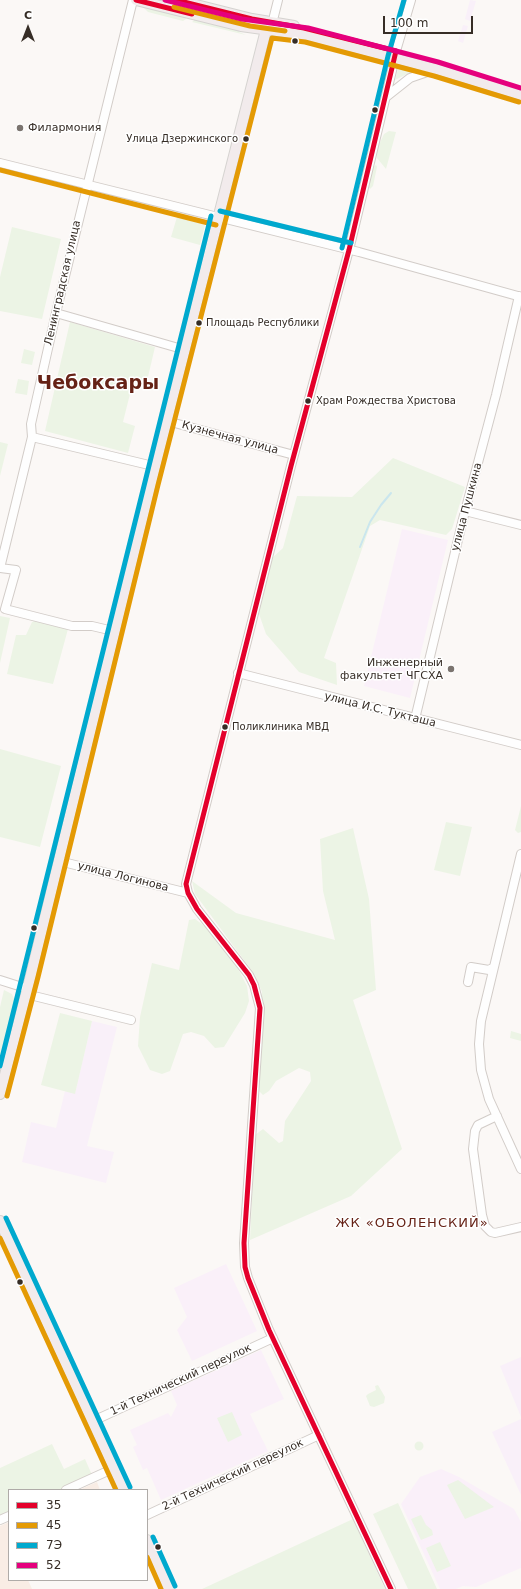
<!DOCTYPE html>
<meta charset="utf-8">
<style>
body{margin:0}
#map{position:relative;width:521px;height:1589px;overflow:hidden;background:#fbf8f6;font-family:"DejaVu Sans",sans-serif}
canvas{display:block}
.legend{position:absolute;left:8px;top:1489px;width:140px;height:92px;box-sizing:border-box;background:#fff;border:1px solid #afaba8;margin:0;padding:5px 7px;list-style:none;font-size:12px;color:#362d26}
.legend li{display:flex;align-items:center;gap:8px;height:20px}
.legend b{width:20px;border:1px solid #afaba8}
.north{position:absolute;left:8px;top:8px;width:40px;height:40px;-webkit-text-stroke:3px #fff;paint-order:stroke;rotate:0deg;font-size:11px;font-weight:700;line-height:16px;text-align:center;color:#362d26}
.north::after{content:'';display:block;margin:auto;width:14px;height:18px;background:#362d26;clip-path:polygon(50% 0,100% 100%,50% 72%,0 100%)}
.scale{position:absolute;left:383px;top:16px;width:90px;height:18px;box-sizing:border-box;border:2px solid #362d26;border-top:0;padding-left:5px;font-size:12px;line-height:14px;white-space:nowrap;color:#362d26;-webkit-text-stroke:3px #fff;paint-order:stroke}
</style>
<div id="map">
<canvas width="521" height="1589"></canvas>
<ul class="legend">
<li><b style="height:5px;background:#e4002b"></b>35</li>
<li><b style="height:5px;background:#e49a04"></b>45</li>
<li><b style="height:5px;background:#00a9ce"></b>7Э</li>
<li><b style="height:5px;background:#e5007d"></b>52</li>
</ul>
<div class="north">С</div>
<div class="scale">100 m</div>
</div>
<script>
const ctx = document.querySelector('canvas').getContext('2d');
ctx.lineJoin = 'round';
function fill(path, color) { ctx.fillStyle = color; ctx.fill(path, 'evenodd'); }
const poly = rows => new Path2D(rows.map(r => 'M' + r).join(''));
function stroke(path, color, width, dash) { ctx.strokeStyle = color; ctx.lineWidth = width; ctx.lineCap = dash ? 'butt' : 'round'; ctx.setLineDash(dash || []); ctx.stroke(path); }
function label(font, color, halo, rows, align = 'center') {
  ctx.font = font + ' "DejaVu Sans",sans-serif'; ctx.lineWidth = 3; ctx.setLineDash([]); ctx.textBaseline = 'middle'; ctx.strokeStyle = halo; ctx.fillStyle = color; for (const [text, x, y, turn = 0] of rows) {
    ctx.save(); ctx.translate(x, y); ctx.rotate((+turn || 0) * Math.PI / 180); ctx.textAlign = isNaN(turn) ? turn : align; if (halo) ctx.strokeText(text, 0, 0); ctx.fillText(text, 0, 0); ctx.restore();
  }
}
const built = poly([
 [97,1482,100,1490,79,1490],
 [9,1522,9,1580,28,1580,32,1589,0,1589,0,1526]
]);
const industrial = poly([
 [470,0,476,1,470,21,465,19],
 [463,25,468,26,463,43,458,41],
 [92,1021,117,1027,87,1146,114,1152,106,1183,22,1162,31,1122,56,1128,65,1091,75,1093],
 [521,1357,521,1417,500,1366],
 [521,1419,521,1495,492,1432]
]);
const education = poly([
 [402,529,448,540,410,698,364,686],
 [226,1264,257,1331,192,1361,177,1330,187,1317,174,1288],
 [261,1350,284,1399,250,1414,268,1451,161,1500,147,1468,143,1470,133,1447,137,1445,130,1430,168,1413,171,1417,177,1405,171,1391],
 [441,1469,459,1477,514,1509,521,1522,521,1568,476,1587,463,1586,456,1589,440,1589,401,1504,420,1477]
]);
const green = poly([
 [140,4,186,17,186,19,183,21,148,12],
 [197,18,240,28,239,32,246,35,192,22],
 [399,65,414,68,415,70,395,80],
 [389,131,396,132,386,169,377,158,376,151,384,134],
 [376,165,377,167,373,186,370,189,368,186,373,167],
 [177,217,205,225,200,245,171,237],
 [12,227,61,239,42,319,0,311,0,277],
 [70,322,155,347,147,381,134,378,123,422,135,426,128,453,45,431],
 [24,349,35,352,32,365,21,363],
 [18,379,29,381,27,395,15,393],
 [0,442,8,444,0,476],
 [393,458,465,487,452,529,446,535,380,520,370,526,324,658,336,663,337,685,299,672,266,634,258,611,270,560,283,548,297,496,352,497],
 [0,616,10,618,0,663],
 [35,621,68,629,53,684,7,674,16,635,26,635,32,622],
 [0,749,61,766,40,847,0,837],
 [521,806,521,832,518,833,515,830],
 [446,822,472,827,460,876,434,870],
 [353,828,369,899,376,990,353,1000,402,1149,351,1196,250,1240,255,1135,263,1129,279,1143,283,1141,285,1121,311,1081,310,1072,299,1068,276,1081,269,1091,263,1095,258,1090,262,992,255,975,195,894,192,881,236,913,335,940,323,891,320,839],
 [195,919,206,927,235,963,247,986,249,1001,245,1013,224,1047,215,1048,204,1036,191,1032,183,1034,170,1071,162,1074,150,1070,138,1046,140,1017,152,963,179,970,189,920],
 [4,990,12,994,15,1001,0,1058,0,1007],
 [60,1013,92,1021,75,1094,41,1085],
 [511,1031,521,1034,521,1041,510,1038],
 [378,1385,385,1397,384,1403,374,1407,370,1406,366,1396,368,1394,376,1390,375,1386],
 [232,1412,242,1435,228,1442,217,1418],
 '414.5 1446a4.5 4.5 0 1 1 9 0a4.5 4.5 0 1 1-9 0Z',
 [52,1444,64,1469,85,1459,92,1475,60,1490,9,1490,9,1514,0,1518,0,1468],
 [458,1480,494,1507,465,1519,447,1485],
 [398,1503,437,1589,408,1589,373,1514],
 [421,1515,426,1525,432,1530,433,1535,421,1540,411,1519],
 [353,1519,385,1589,202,1589],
 [440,1542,451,1566,437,1572,426,1548]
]);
const stream = poly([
 [360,547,370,522,381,505,391,493]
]);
const minor = poly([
 [274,16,278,0],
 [396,51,411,0],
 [386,97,410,78,436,69],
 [0,163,359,252,521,297],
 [56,313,182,349],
 [167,421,294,455],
 [32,437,149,465],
 [465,511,521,525],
 [0,568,32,437,31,424,56,313,133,0],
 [0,568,16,570,5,609,72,626,92,626,109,630],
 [238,673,521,745],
 [415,719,463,519,496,395,519,296],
 [59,861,188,893],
 [494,967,481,1021,479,1044,481,1070,489,1099,521,1169],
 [0,980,22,987],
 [468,982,471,967,489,970,494,967,521,854],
 [26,994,131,1020],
 [497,1116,478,1125,475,1131,473,1149,482,1215,485,1226,491,1232,495,1233,521,1227],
 [93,1421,273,1338],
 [66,1490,110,1470],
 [147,1515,319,1435],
 [0,1520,9,1516],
 [391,1589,269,1330,248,1278,245,1267,244,1243,260,1008,254,985,249,975,197,909,188,893,186,884,291,466,349,250,395,58]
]);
const major = poly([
 [136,0,241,26,306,35,436,69,521,95],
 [176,0,252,19,294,26],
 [0,1094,31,975,151,483,268,22],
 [0,1221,124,1490],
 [147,1540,169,1589]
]);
const bus1 = poly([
 [136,0,192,14],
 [176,0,252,19,304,28,396,51,349,250,291,466,186,884,188,893,197,909,249,975,254,985,260,1008,244,1243,245,1267,248,1278,269,1330,391,1589]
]);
const bus2 = poly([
 [174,7,250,26,285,31],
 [0,170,216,225],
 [7,1096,38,977,158,485,272,38,305,42,434,76,519,102],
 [0,1238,116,1490],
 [147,1557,161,1589]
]);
const bus3 = poly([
 [220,211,351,243],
 [342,248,388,56,404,0],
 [0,1066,211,216],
 [6,1218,130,1487],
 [153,1537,175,1586]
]);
const bus4 = poly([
 [165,0,242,19,308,28,438,62,521,88]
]);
const markers = [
 [295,41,3.5,"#362d26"],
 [375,110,3.5,"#362d26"],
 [20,128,4,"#7b746f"],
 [246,139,3.5,"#362d26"],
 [199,323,3.5,"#362d26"],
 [308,401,3.5,"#362d26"],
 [451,669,4,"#7b746f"],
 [225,727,3.5,"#362d26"],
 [34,928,3.5,"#362d26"],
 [20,1282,3.5,"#362d26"],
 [158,1547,3.5,"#362d26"]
];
const busNames = [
 ["Улица Дзержинского",238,139,"right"],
 ["Площадь Республики",206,323],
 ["Храм Рождества Христова",316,401],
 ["Поликлиника МВД",232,727]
];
const poiNames = [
 ["Филармония",28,128],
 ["Инженерный",443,663,"right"],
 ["факультет ЧГСХА",443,676,"right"]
];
const streetNames = [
 ["Ленинградская улица",63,283,-77],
 ["Кузнечная улица",230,438,15],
 ["улица Пушкина",467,507,-75],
 ["улица И.С. Тукташа",380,710,14],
 ["улица Логинова",123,877,14],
 ["1-й Технический переулок",181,1380,-25],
 ["2-й Технический переулок",233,1475,-25]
];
const quarterNames = [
 ["ЖК «ОБОЛЕНСКИЙ»",412,1224]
];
const townNames = [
 ["Чебоксары",98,384]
];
fill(built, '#f9ede5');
fill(industrial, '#f9f0f9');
fill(education, '#faf0f9');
fill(green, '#ecf4e5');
stroke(stream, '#cae6ee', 2);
stroke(minor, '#d2ccc8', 10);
stroke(major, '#d5d3d0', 12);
stroke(minor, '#fefefe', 8);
stroke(major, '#f2ebec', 10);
stroke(bus1, '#e4002b', 5);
stroke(bus2, '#e49a04', 5);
stroke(bus3, '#00a9ce', 5);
stroke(bus4, '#e5007d', 5);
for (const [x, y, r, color] of markers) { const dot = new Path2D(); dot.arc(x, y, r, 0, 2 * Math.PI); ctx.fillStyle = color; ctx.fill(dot); stroke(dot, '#fff', 1.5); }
label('10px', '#362d26', '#fff', busNames, 'left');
label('11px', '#362d26', '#fff', poiNames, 'left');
label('11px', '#362d26', '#fff', streetNames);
ctx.letterSpacing = '1px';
label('13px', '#662216', '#fff', quarterNames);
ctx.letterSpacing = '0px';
label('bold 19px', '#662216', '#fff', townNames);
</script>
